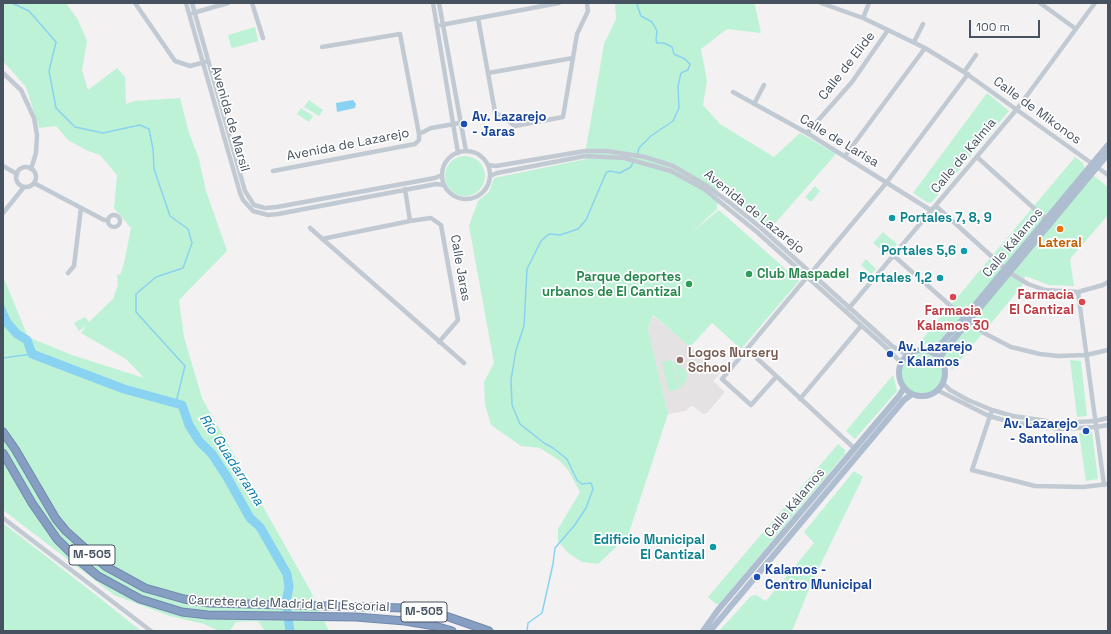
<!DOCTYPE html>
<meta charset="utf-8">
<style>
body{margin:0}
#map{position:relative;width:1111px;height:634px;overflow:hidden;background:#f3f1f1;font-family:"Space Grotesk",sans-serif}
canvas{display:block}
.frame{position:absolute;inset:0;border:4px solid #475260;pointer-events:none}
.scale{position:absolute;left:969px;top:20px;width:71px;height:18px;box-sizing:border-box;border:2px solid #475260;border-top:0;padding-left:5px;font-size:12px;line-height:14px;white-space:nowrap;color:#475260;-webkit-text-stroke:3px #fff;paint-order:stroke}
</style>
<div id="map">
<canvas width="1111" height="634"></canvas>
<div class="frame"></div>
<div class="scale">100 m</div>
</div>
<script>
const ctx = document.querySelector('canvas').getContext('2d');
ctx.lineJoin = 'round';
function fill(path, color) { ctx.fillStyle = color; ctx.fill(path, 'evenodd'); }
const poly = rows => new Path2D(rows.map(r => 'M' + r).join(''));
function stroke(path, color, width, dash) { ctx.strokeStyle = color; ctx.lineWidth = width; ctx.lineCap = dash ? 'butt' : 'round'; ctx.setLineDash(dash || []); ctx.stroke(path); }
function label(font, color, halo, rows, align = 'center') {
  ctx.font = font + ' "Space Grotesk",sans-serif'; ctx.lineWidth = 3.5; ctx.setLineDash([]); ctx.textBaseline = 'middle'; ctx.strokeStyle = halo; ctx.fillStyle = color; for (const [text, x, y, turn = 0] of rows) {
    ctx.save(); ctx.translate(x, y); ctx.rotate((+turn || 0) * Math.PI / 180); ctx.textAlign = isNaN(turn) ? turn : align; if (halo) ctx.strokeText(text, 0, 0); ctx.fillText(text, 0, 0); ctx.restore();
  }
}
const education = poly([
 [653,316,721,372,713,381,725,392,707,413,703,414,693,406,690,407,686,411,668,414,648,329]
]);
const green = poly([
 [3,3,66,3,78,20,87,41,82,70,88,90,117,68,125,77,126,104,135,101,180,98,189,133,199,159,206,191,227,251,179,300,184,337,202,398,310,590,329,631,265,631,258,621,236,622,230,630,219,631,204,624,170,616,114,595,3,510,3,276,28,337,72,355,144,378,126,359,81,333,86,326,79,331,74,323,85,317,89,322,113,299,118,285,117,274,120,275,124,263,131,228,114,208,117,175,100,155,88,151,68,140,56,126,39,128,26,87,3,61],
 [615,3,751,3,755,5,761,33,727,29,701,49,707,81,703,105,720,124,774,157,800,133,836,154,770,229,717,188,717,209,691,233,719,210,799,281,741,349,712,323,690,347,653,315,648,329,668,414,628,536,598,564,582,562,568,553,558,541,558,529,580,492,568,470,560,461,540,448,521,446,491,425,485,404,484,382,494,363,469,226,478,201,489,192,494,178,586,159,585,154,604,44,616,19],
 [255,27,258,41,233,48,231,47,228,35],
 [987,93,1009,111,932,202,928,203,913,193],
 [309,100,323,110,319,116,304,107],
 [301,108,313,116,309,122,297,114],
 '445 176a20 20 0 1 1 40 0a20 20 0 1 1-40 0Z',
 [1075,157,1083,163,1085,169,1108,187,1108,215,1070,259,1074,286,1049,285,1025,276,1022,286,952,370,946,357,934,346,919,343],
 [815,186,820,191,811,202,805,197],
 [883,232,897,244,888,255,873,243],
 [866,259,876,269,871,274,861,265],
 '901 373a21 21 0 1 1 42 0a21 21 0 1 1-42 0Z',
 [672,360,679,389,669,391,662,362],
 [1070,360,1081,361,1087,416,1077,417],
 [673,361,685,370,687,375,686,381,680,388],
 [893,375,897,391,855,439,846,431],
 [1092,432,1098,479,1086,481,1079,433],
 [838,444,845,450,845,454,719,604,716,604,708,597],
 [854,471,863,477,812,582,792,631,719,631,751,596,756,595,766,601,814,543,804,532],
 [3,523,96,595,141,631,3,631]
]);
const water = poly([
 [353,100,356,104,355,108,337,112,336,103],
 [3,303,17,334,3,325]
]);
const stream = poly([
 [12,3,29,11,56,42,49,71,56,108,75,127,103,133,140,125,149,129,153,149,154,169,170,216,188,229,192,243,183,268,156,277,136,294,136,312,185,366,176,402],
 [637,155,639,148,651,136,673,121,679,108,678,86,681,73,688,70,690,64,685,59,674,54,672,47,664,43,657,43,656,40,657,31,652,22,641,16,637,5,639,3],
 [3,358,32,354],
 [527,631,528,623,542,613,553,564,555,548,574,526,586,508,593,489,591,483,582,484,577,480,567,459,553,448,544,443,520,424,512,405,511,380,516,350,524,326,527,269,541,241,549,234,560,235,578,229,586,220,606,173,610,171,620,173,631,167,633,162]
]);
const river = poly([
 [3,318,17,334,27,340,32,354,124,389,182,405,189,425,199,441,212,454,227,477,250,518,260,527,287,574,289,587,286,602,290,631]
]);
const minor = poly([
 [135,3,175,61,190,66,205,62],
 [186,3,240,193,243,200,253,211,268,215,278,214,436,184,444,185],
 [192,3,245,191,254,205,265,208,277,207,435,178,442,175],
 [252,3,263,38],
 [433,3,458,153],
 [439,3,466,151],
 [821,3,863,18,888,30,925,48,964,72,1108,175],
 [1040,3,1076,29],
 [193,13,228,3],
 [478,18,495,112,515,126,563,117,577,34,588,11,587,3],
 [863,18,869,3],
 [441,25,559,3],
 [914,42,923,24],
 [322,47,400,34,419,134,431,128,460,123],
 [964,72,976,55],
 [3,73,21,90,34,118,37,135,36,153,31,169],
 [488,73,573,58],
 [733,92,807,133,932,211],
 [754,104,764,85],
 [807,133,852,82,888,30],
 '442 175a24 24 0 1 1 48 0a24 24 0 1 1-48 0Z',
 [845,156,925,48],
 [977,157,1047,220],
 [488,165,496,166,585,151,607,151,645,157,673,166,707,186,729,202,761,228,892,346,907,355],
 [3,166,17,174],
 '16 177a10 10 0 1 1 20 0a10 10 0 1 1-20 0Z',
 [273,171,415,144,419,140,419,134],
 [490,176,497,173,585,156,624,158,671,171,704,189,757,232,891,352,901,363],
 [34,183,104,220,108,220],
 [936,206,1010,273,1028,284,1045,290,1078,292,1103,285,1108,282],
 [3,213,24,187],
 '108 221a6 6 0 1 1 12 0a6 6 0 1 1-12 0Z',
 [410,221,431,218,441,225,458,320,439,342],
 [310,228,464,363],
 [322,239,410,221,405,189],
 [894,256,969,322,984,333,1011,347,1040,354,1058,356,1086,355,1108,350],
 [68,273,74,266,81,208],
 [811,273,887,182,968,74],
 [1078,292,1104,485],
 [849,308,1017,109,1095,3],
 [747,349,855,449],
 [776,377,751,405,722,379,807,277],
 [943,383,950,390,968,400,992,410,1013,416,1060,423,1095,421,1108,418],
 [937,390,989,416,1011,422,1060,429,1096,427,1108,425],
 [800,399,861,326],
 [992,410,972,470,1035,486,1083,487,1108,484],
 [3,518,151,631]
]);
const major = poly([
 '899 373a23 23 0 1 1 46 0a23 23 0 1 1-46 0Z',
 [933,353,970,311,1108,145],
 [940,359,944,351,1108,154],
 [703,631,718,610,899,396,904,388],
 [710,631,904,400,912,394]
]);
const highway = poly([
 [3,432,15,449,56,519,66,531,105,566,145,588,184,599,209,603,405,608,440,614,489,631],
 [3,453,32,503,57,539,76,558,98,576,140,599,182,612,208,615,356,617,405,621,435,626,452,631]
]);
const markers = [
 [464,124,4,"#1a4fb4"],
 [892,218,4,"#0f9aa8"],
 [1060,229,4,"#e8710a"],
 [964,251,4,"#0f9aa8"],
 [749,274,4,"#2e9e5b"],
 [940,278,4,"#0f9aa8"],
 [689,284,4,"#2e9e5b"],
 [953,297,4,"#e0444e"],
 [1082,302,4,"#e0444e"],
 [890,354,4,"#1a4fb4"],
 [680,360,4,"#8d6e63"],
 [1086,431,4,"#1a4fb4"],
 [713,547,4,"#0f9aa8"],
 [757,577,4,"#1a4fb4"]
];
const shields = [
 [92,555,46],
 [424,612,46]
];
const shieldNames = [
 ["M-505",92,555],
 ["M-505",424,612]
];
const streetNames = [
 ["Calle de Elide",847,66,-52],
 ["Calle de Mikonos",1037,111,36],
 ["Avenida de Marsil",230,119,74],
 ["Calle de Larisa",839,141,31],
 ["Avenida de Lazarejo",348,145,-11],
 ["Calle de Kalmia",964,156,-50],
 ["Avenida de Lazarejo",754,212,39],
 ["Calle Kálamos",1013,243,-50],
 ["Calle Jaras",460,268,80],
 ["Calle Kálamos",795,503,-50],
 ["Carretera de Madrid a El Escorial",289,604,2]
];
const transitNames = [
 ["Av. Lazarejo",472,117],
 ["- Jaras",472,132],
 ["Av. Lazarejo",898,347],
 ["- Kalamos",898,362],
 ["Av. Lazarejo",1078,424,"right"],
 ["- Santolina",1078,439,"right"],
 ["Kalamos -",765,570],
 ["Centro Municipal",765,585]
];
const cultureNames = [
 ["Portales 7, 8, 9",900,218,"left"],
 ["Portales 5,6",956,251],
 ["Portales 1,2",932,278],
 ["Edificio Municipal",705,540],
 ["El Cantizal",705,555]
];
const foodNames = [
 ["Lateral",1060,243]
];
const leisureNames = [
 ["Club Maspadel",757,274],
 ["Parque deportes",681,277,"right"],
 ["urbanos de El Cantizal",681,292,"right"]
];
const healthNames = [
 ["Farmacia",1074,295],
 ["El Cantizal",1074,310],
 ["Farmacia",953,311,"center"],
 ["Kalamos 30",953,326,"center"]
];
const educationNames = [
 ["Logos Nursery",688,353],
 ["School",688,368]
];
const waterNames = [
 ["Río Guadarrama",231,460,57]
];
fill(education, '#e4e2e3');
fill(green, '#bef2d7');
fill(water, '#89d2f1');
stroke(stream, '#89d2f1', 1.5);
stroke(river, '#89d2f1', 9);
stroke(highway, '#7189ae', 9);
stroke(minor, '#c1cad3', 4.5);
stroke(major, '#afbdd1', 6);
stroke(highway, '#869ec2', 7);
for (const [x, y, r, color] of markers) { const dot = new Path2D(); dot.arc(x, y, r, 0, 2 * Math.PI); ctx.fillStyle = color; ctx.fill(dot); stroke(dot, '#fff', 1.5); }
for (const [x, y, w] of shields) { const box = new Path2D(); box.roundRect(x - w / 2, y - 10, w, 20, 3); ctx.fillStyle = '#fff'; ctx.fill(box); stroke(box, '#475260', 1); }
label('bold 12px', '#475260', null, shieldNames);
label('13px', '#475260', '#fff', streetNames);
label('bold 13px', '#164399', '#fff', transitNames, 'left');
label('bold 13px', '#0d838f', '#fff', cultureNames, 'right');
label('bold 13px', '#c56008', '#fff', foodNames);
label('bold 13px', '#27864d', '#fff', leisureNames, 'left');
label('bold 13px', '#be3a42', '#fff', healthNames, 'right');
label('bold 13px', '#785e54', '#fff', educationNames, 'left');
label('italic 14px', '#057aae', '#fff', waterNames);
</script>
